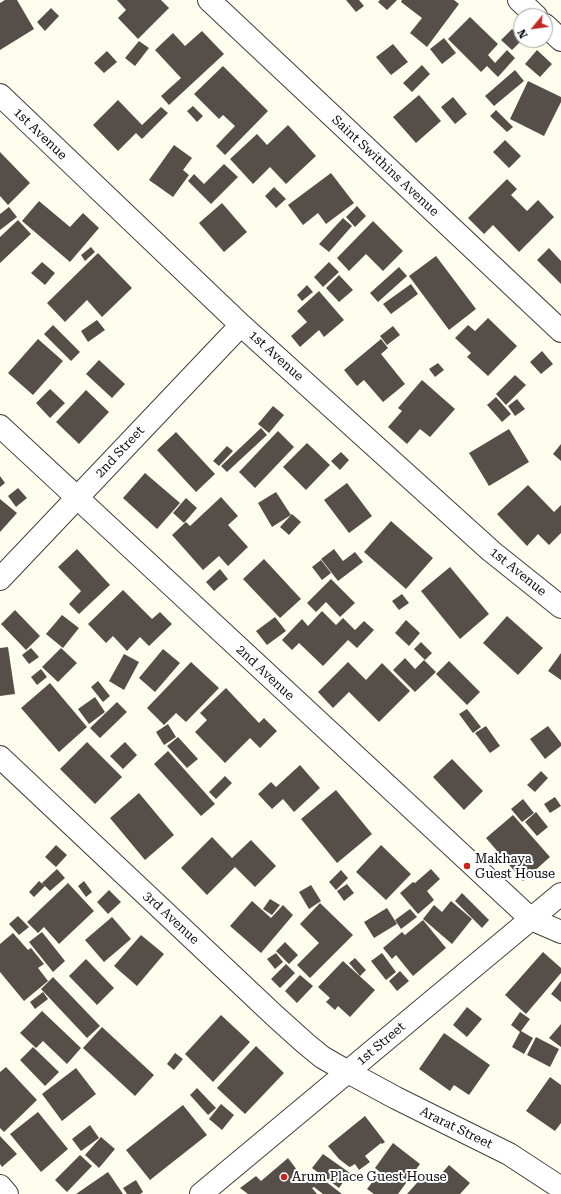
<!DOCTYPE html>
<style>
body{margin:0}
#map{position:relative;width:561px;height:1194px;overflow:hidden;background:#fffded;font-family:"Roboto Serif",serif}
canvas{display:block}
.north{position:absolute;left:513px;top:8px;width:40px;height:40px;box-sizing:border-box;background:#fff;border:1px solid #9e9e9e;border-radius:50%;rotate:241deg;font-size:11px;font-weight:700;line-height:16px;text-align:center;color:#0d0d0d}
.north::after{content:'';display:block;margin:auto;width:14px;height:18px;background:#be2924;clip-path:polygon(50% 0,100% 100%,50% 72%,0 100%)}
</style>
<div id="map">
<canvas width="561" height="1194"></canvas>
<div class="north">N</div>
</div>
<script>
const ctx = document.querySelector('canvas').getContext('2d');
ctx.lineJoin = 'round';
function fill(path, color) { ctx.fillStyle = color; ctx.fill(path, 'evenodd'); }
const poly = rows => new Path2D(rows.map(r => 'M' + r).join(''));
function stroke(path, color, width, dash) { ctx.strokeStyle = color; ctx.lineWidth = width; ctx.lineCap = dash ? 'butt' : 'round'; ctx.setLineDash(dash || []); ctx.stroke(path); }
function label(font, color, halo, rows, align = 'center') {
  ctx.font = font + ' "Roboto Serif",serif'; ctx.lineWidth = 4; ctx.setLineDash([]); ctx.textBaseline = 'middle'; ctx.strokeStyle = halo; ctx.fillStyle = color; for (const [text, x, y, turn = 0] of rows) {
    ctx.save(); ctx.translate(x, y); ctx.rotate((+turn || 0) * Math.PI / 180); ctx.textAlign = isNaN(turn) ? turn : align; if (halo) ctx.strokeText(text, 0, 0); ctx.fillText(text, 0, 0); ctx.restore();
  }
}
const building = poly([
 [5,0,17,0,34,29,0,50,0,3],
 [117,0,161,0,169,8,138,39,118,18,126,10],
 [346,0,359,0,364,6,356,12],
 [380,0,397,0,387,10,378,2],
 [402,0,454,0,459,4,427,47,410,33,422,18,401,2],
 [51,8,59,16,45,31,37,22],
 [470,17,498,44,488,55,495,63,507,50,515,58,498,77,487,66,481,72,448,39],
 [512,29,521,37,521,41,512,50,501,40],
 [202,31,224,54,169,105,161,96,181,78,155,50,173,33,185,46],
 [444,38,456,53,442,64,430,49],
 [139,41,149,48,135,66,125,58],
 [393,44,408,62,391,75,376,57],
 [537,50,552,64,540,77,525,64],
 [107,51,117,62,104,73,94,63],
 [422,65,430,74,412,92,403,83],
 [223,66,268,111,225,155,216,146,235,126,223,115,219,119,194,94],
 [515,70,524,81,494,106,485,96],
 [528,81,561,97,561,102,544,136,510,119],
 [419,95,441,121,416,143,393,117],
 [453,97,467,114,455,124,441,107],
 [118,100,142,125,161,107,168,113,142,139,136,133,118,151,93,125],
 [193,106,203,116,197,122,187,111],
 [496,110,513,127,507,132,490,116],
 [288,125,316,156,286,184,270,167,253,184,230,159,257,134,267,145],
 [505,140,521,156,509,168,493,152],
 [174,145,192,158,183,170,189,175,173,197,149,180],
 [0,152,30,183,8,205,0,196],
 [224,164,238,177,211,204,188,181,194,174,204,184],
 [331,173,354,203,326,224,318,213,303,225,288,205],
 [507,179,517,189,511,195,527,211,538,200,554,217,519,252,493,225,484,234,468,218],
 [274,187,286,199,276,208,265,196],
 [39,201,70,227,83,213,99,228,70,262,22,221],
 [222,203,247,232,224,252,199,223],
 [357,206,366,216,355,227,346,217],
 [9,207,17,217,0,230,0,214],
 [343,218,352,226,329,252,319,244],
 [18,220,31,234,0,263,0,237],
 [373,221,403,251,383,271,366,254,349,271,337,258],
 [91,247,95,252,85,261,81,255],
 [549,248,561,261,561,284,537,260],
 [98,253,132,288,102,317,87,300,65,322,47,303],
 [436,256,476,309,449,330,409,276],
 [42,262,55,273,45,285,31,273],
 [329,262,339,272,323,287,314,277],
 [399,267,407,276,378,302,370,293],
 [339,275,353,290,339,302,326,288],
 [411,284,418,294,391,314,383,304],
 [307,285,313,292,302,301,297,295],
 [319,291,344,320,324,337,319,330,300,347,291,336,307,322,297,311],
 [488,318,517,346,488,376,467,357,471,353,455,338,468,325,475,331],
 [97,320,105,330,88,342,81,331],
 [53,325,80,352,71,361,44,334],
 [393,326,400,335,387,345,380,336],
 [38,339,63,361,33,395,8,373],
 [381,339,388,348,381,354,405,384,383,402,364,380,357,386,344,370],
 [542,351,553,364,541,374,530,362],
 [99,360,125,384,112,398,86,374],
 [438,363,444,370,435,377,429,369],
 [515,375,526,385,506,405,496,394],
 [422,380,455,409,430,437,420,429,407,444,388,427,402,411,398,408],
 [50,389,65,403,50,418,36,403],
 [86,390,109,412,79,444,56,422],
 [496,397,511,414,502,422,487,405],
 [517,399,525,409,515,416,508,406],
 [273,406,284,415,269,433,258,424],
 [261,428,267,435,227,472,221,466],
 [509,429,529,462,489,486,469,453],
 [278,431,294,447,255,488,239,472],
 [176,432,215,474,196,492,157,450],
 [307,443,330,465,306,490,283,467],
 [561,444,561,461,553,454],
 [227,446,233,451,219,466,213,461],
 [341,452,349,460,340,470,331,461],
 [145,473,180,503,157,529,123,498],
 [0,476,5,483,0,487],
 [347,483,372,516,349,533,324,500],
 [528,485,554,512,561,505,561,533,549,545,538,534,527,546,497,514],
 [18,488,27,498,16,507,8,496],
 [276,492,291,515,272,527,258,503],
 [221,497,238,516,228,525,248,547,228,566,219,556,203,570,172,535,186,522,190,526],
 [186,498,197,508,184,523,173,513],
 [0,499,17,513,0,532],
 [292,514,301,522,289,535,280,527],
 [391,521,433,558,406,589,364,552],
 [77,549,110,585,79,614,69,604,81,591,58,567],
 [334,549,343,561,355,552,363,562,338,581,321,559],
 [264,559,301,599,280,618,243,579],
 [321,560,331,573,322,580,312,567],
 [450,567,489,614,460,639,421,591],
 [220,569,228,579,214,591,206,582],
 [331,579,355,603,340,617,326,602,316,612,307,603],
 [123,590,152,619,160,612,172,624,149,646,140,637,127,651,113,636,106,643,88,624],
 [402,594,409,603,399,610,392,601],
 [15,610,40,636,26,650,1,624],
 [322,611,336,625,343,618,355,630,364,621,374,630,357,648,348,640,323,666,299,643,292,650,282,640,302,619,308,626],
 [62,615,79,628,63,648,46,634],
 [507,616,543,648,518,675,483,643],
 [275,617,286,631,267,645,256,631],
 [406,620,420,633,409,646,395,633],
 [421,642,432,653,425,660,414,649],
 [8,647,15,694,0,696,0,648],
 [31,648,39,657,29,664,22,655],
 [61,648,77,663,58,682,42,667],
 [163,649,180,663,155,692,139,678],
 [561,653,561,680,548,671],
 [124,654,139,662,124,690,109,681],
 [405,658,415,669,424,660,436,672,415,692,393,670],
 [449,661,480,692,467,705,436,674],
 [191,662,219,688,186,722,176,713,164,725,147,708],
 [348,662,366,680,382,663,410,691,379,722,349,692,333,708,318,692],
 [41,669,47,677,37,685,31,677],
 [98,681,110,696,103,702,91,687],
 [50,683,87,727,59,752,21,708],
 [226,688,259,723,264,718,277,731,260,748,250,738,225,763,195,732,207,720,200,713],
 [95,697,105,712,89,724,78,709],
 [117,702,127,712,100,738,90,728],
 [467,709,481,727,473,733,459,714],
 [168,724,176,737,164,745,156,732],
 [486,726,500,746,490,753,475,733],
 [548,726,561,743,561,746,545,759,530,739],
 [178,737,198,759,187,768,167,746],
 [87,742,122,777,95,804,60,769],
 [125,742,137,755,123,769,110,756],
 [168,751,215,804,201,816,154,764],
 [452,759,483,791,464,810,433,777],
 [300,765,320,788,294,812,283,799,272,809,258,794,271,782,276,787],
 [541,771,548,778,535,792,527,785],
 [225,776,232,783,216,799,209,792],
 [336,790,372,834,337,863,301,819],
 [139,793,174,835,145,860,110,818],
 [555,797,561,806,550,813,544,804],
 [523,799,534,813,522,822,511,809],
 [536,812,548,827,537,836,525,822],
 [513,815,550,857,523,881,486,838],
 [212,837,232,858,251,840,276,866,255,887,235,867,207,895,181,868],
 [56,845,67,855,56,867,45,857],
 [381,845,411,874,386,900,356,872],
 [57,869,65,878,50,891,42,883],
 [431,869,440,879,427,891,434,900,418,914,400,893,413,882,415,883],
 [341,870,348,878,336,890,329,882],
 [39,881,45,886,34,897,29,892],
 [84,881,92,892,86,897,78,886],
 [68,883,94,911,59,944,44,927,38,933,27,922],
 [347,884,354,893,344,901,337,891],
 [311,885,321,901,309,909,299,892],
 [109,890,121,902,108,914,97,902],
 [462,893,489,920,482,928,455,901],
 [270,899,280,905,272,915,263,909],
 [252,901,271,918,283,905,293,915,261,953,230,926],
 [451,901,472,919,452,944,423,919,434,905,442,912],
 [320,903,353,935,310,978,297,965,319,943,300,924],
 [387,908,397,924,374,938,364,922],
 [410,909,417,917,401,929,395,920],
 [18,916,29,927,19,935,9,924],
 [112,917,131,939,104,962,85,940],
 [423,920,446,948,413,976,396,955,392,959,383,948,402,932,405,935],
 [42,932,65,961,53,972,29,942],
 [13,933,28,950,31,948,44,964,38,968,48,981,24,1001,0,972,0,944],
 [141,935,164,954,137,986,114,966],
 [285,942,298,955,289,964,276,951],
 [543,952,561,968,561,973,526,1014,505,995],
 [276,953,283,962,275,969,267,959],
 [382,953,396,972,386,980,371,961],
 [355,958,366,970,360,976,349,963],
 [86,959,114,988,97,1005,69,976],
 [343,961,375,990,350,1017,338,1006,335,1010,326,1002,330,998,318,987],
 [286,964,295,973,280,988,271,979],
 [400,971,409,981,397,991,389,981],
 [300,975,313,986,297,1003,285,991],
 [53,977,100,1026,87,1038,41,989],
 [561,981,561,1002,551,994],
 [43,992,48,999,35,1009,30,1002],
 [467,1007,482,1019,467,1037,453,1025],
 [42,1011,81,1048,67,1064,43,1041,36,1048,20,1033],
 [520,1012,530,1019,521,1031,533,1038,524,1054,512,1047,520,1032,511,1025],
 [221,1015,250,1042,213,1082,185,1054],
 [561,1024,561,1047,549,1038],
 [102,1027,154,1075,135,1096,83,1048],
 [444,1033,490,1065,469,1095,454,1085,450,1091,419,1069],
 [536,1037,559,1049,550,1067,527,1055],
 [256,1046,284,1073,245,1114,217,1088],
 [33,1047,59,1072,45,1086,20,1060],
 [175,1053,183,1059,174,1070,167,1064],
 [6,1067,37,1100,4,1132,0,1128,0,1072],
 [76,1068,96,1094,62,1121,42,1094],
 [550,1077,561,1085,561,1123,555,1131,526,1111],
 [197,1088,216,1108,208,1115,190,1095],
 [221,1104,234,1115,222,1130,209,1119],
 [183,1105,207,1135,150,1180,126,1150],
 [38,1112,68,1149,41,1172,10,1134],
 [365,1116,385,1142,382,1144,381,1143,365,1156,370,1162,359,1170,355,1164,350,1167,348,1166,339,1159,328,1146],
 [90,1125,99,1138,81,1151,72,1139],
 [0,1136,17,1154,2,1167,0,1164],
 [101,1137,115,1149,99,1168,85,1155],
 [393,1143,420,1164,398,1194,374,1194,367,1189,380,1172,375,1168],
 [323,1154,350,1173,339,1188,312,1168],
 [80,1155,92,1166,67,1192,55,1180],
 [288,1158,303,1178,309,1174,316,1184,320,1177,342,1194,323,1194,314,1187,312,1188,317,1194,248,1194,240,1188,256,1176,261,1181],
 [449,1165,470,1183,460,1194,407,1194,424,1175,433,1183],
 [108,1172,123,1194,76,1194],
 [136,1180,143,1192,140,1194,127,1194,123,1188]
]);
const street = poly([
 [209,0,561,331],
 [519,0,536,16],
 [545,25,561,40],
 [0,95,241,325,491,551,561,607],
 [0,426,531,919,561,932],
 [0,579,241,325],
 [0,757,275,1016,305,1043,322,1057,348,1072,396,1098,509,1154,561,1188],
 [0,1186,7,1194],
 [201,1194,561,894]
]);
const markers = [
 [467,866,4,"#be2924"],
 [284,1177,4,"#be2924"]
];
const streetNames = [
 ["1st Avenue",40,134,44],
 ["Saint Swithins Avenue",385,166,43],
 ["1st Avenue",276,356,42],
 ["2nd Street",120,452,-47],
 ["1st Avenue",518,572,39],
 ["2nd Avenue",265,673,43],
 ["3rd Avenue",171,918,43],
 ["1st Street",381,1044,-40],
 ["Ararat Street",456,1128,26]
];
const poiNames = [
 ["Makhaya",475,859],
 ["Guest House",475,874],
 ["Arum Place Guest House",292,1177]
];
fill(building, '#564f49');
stroke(street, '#404040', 24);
stroke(street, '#fff', 22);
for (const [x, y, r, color] of markers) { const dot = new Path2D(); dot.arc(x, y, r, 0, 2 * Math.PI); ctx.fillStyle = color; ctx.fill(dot); stroke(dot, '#fff', 1.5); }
label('13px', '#0d0d0d', '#fff', streetNames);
label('13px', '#0d0d0d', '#fff', poiNames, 'left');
</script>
